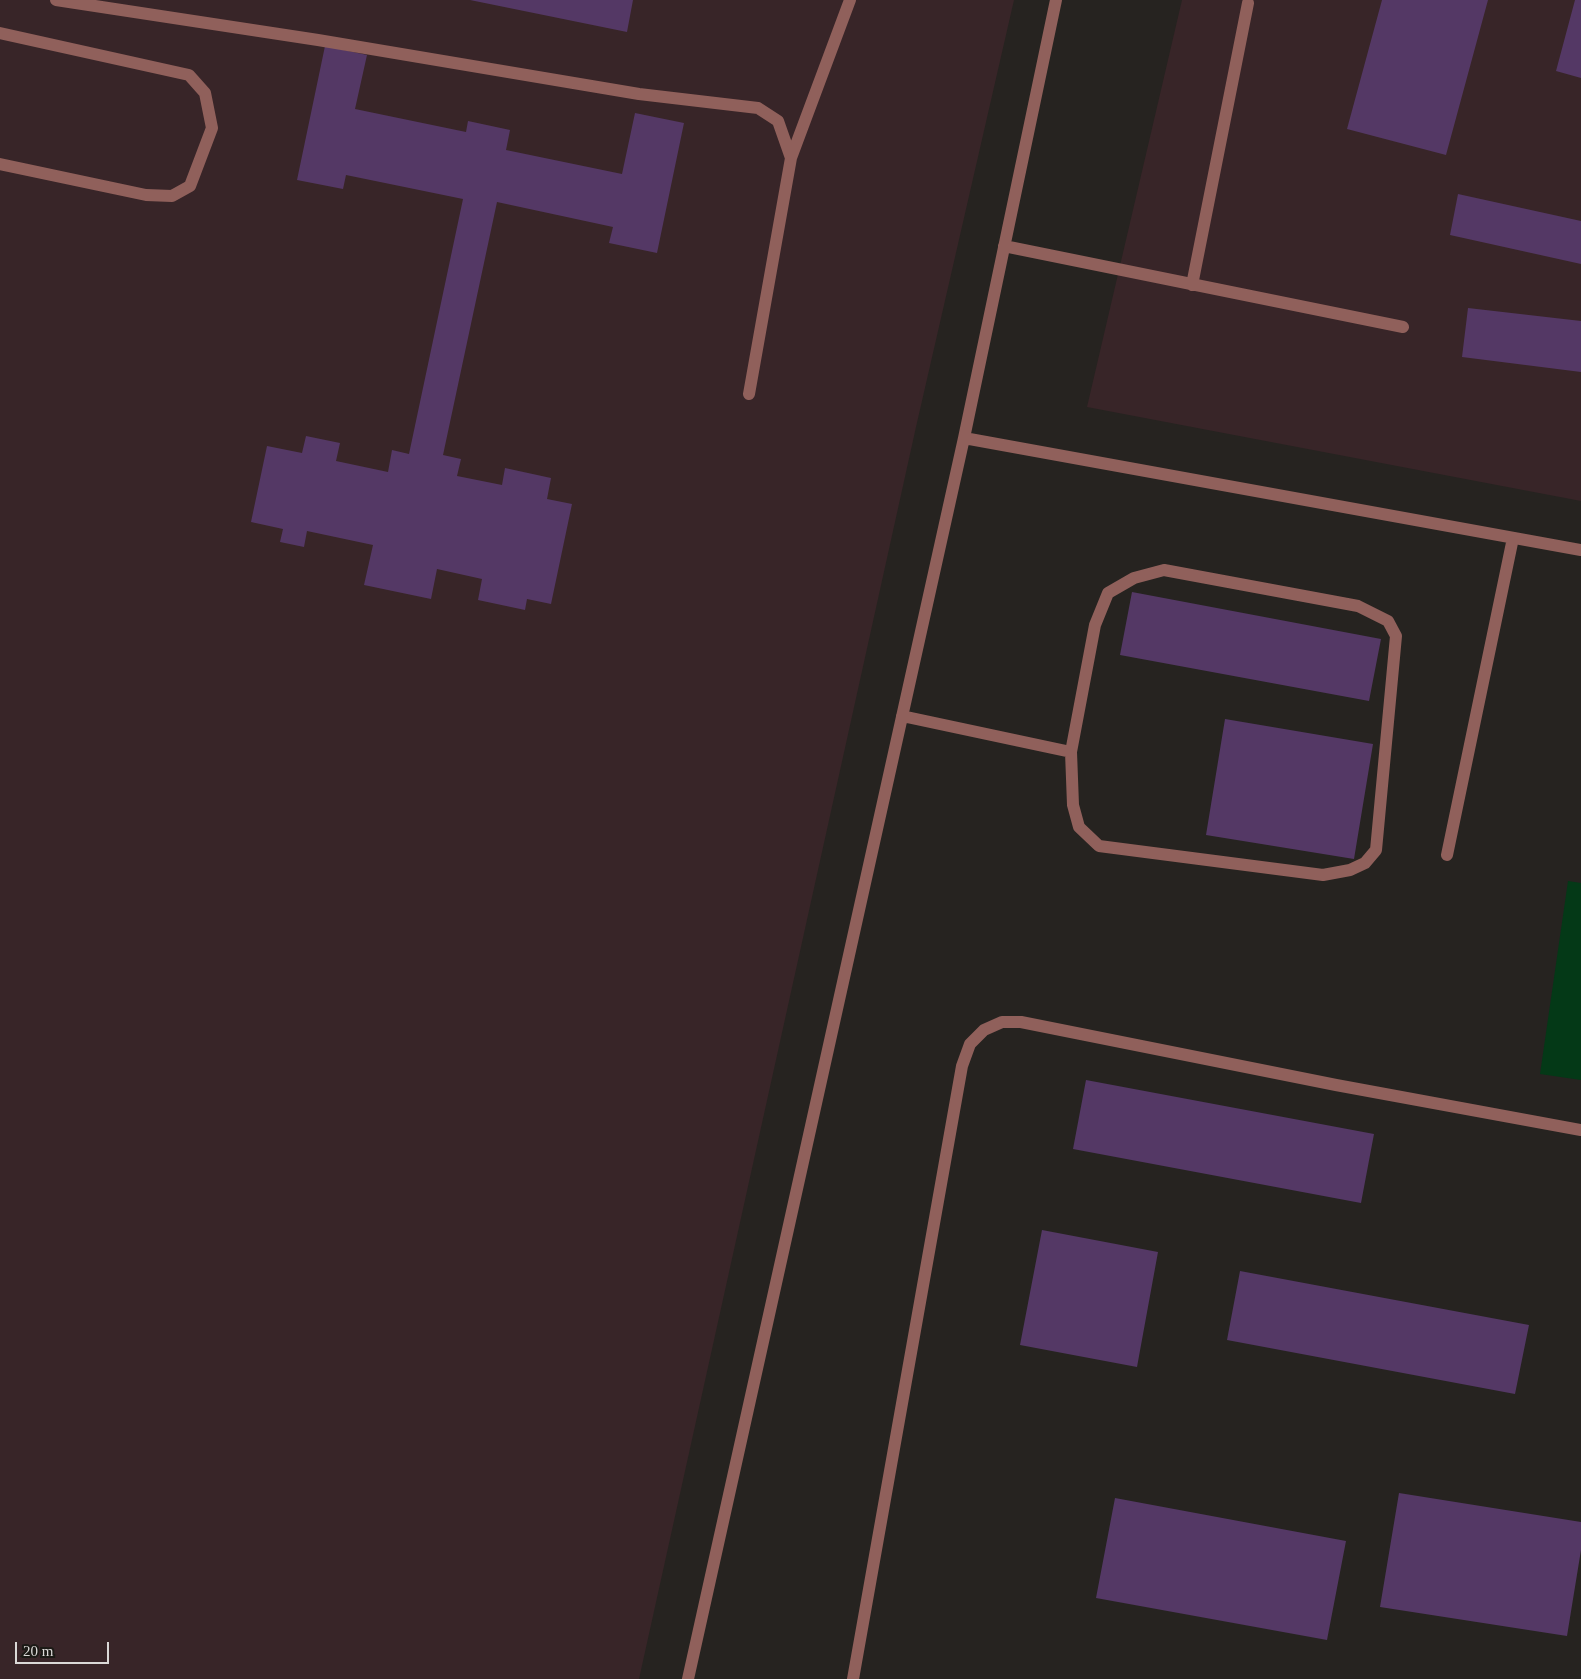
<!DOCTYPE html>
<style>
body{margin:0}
#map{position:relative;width:1581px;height:1679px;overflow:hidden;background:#262320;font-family:Georgia,serif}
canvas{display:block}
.scale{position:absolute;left:15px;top:1642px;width:94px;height:22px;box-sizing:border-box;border:2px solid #dbd9d7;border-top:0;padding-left:6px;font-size:15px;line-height:18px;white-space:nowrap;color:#dbd9d7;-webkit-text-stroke:4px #1c1a16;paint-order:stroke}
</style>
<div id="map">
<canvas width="1581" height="1679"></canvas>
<div class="scale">20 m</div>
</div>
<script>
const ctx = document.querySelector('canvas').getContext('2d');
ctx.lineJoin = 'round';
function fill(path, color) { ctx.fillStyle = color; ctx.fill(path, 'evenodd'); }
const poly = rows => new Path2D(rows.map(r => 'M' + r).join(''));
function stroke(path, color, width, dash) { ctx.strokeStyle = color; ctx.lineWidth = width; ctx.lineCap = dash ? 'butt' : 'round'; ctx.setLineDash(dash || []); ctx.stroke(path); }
const education = poly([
 [0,0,1014,0,916,427,639,1679,0,1679],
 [1182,0,1581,0,1581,501,1087,407]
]);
const green = poly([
 [1568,881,1581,883,1581,1080,1540,1074]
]);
const building = poly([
 [470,0,633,0,627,32],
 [1382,0,1488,0,1446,155,1347,129],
 [1575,0,1581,0,1581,78,1556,71],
 [325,46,367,55,355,109,466,132,468,121,510,130,506,150,622,174,635,113,684,123,657,253,609,243,613,227,497,202,443,455,461,459,457,476,502,485,505,468,551,478,547,499,572,504,551,604,527,599,525,610,478,600,482,579,437,569,431,599,364,585,373,545,307,531,304,547,280,542,283,529,251,522,267,446,302,453,306,436,340,443,336,461,388,472,392,450,409,454,463,199,346,175,343,189,297,180],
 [1458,194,1581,221,1581,264,1450,235],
 [1468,308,1581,321,1581,372,1462,357],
 [1132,592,1381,639,1369,701,1120,655],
 [1225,719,1373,744,1354,859,1206,835],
 [1086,1080,1374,1134,1361,1203,1073,1149],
 [1042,1230,1158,1252,1137,1367,1020,1345],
 [1240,1271,1529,1325,1515,1394,1227,1340],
 [1399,1493,1581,1522,1581,1550,1567,1636,1380,1607],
 [1115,1498,1346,1541,1327,1640,1096,1598]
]);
const minor = poly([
 [56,0,318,40,639,94,758,108,778,121,791,158],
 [0,33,189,75,205,93,212,128,190,186,172,196,146,195,0,164],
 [1004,246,1403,327],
 [1192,285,1248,3],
 [749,394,791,158,850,0],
 [964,438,1581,550],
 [1164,570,1358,606,1388,621,1396,636,1376,850,1365,863,1350,870,1323,875,1099,846,1079,827,1073,805,1071,752,1095,625,1108,593,1134,578,1164,570],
 [902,716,1071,752],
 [1447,855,1513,538],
 [688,1679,964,438,1056,0],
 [853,1679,962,1066,970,1044,984,1030,1002,1022,1021,1022,1336,1085,1581,1130]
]);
fill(education, '#382528');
fill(green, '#043917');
fill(building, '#543865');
stroke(minor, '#90605b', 12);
</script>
